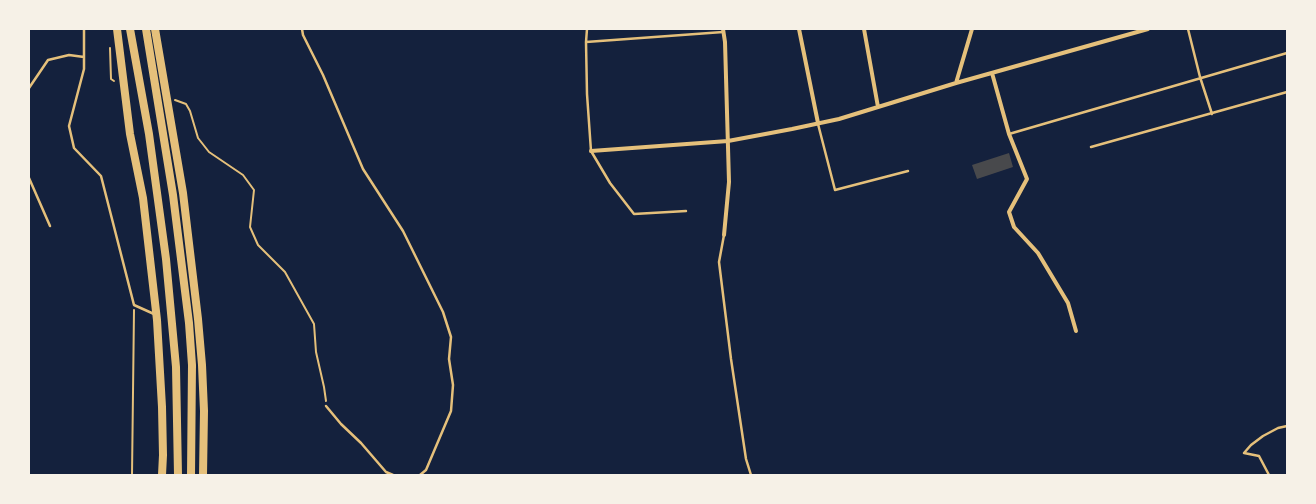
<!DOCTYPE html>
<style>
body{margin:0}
#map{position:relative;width:1316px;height:504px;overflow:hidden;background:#14213d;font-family:Overpass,sans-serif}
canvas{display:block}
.frame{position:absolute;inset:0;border:30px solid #f6f1e7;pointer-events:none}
</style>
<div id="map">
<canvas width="1316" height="504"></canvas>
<div class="frame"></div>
</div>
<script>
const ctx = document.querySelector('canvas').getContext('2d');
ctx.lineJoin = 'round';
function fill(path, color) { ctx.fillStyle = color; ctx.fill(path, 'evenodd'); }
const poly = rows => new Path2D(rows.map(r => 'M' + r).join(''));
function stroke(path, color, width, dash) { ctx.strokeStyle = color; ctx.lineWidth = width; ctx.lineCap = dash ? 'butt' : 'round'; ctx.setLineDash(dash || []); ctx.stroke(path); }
const building = poly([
 [1009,153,1013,167,977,179,972,165]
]);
const path = poly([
 [110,48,111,79,114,81],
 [175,100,186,104,190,111,198,138,209,152,243,175,254,190,250,227,258,245,285,272,314,324,316,352,324,387,326,401],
 [132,475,134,310]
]);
const service = poly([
 [84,29,84,69,69,126,74,148,101,176,134,305,154,314],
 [302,29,303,35,323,75,363,169,403,231,443,312,451,337,449,359,453,385,451,411,426,470,420,475],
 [587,29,586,42,587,94,591,151,610,183,634,214,686,211],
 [1188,29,1200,77,1212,114],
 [586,42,723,32],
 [29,88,48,60,69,55,84,57],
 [818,124,835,190,908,171],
 [1009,134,1287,53],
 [1091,147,1287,92],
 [29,178,50,226],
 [724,235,719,262,731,359,746,459,751,475],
 [326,406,341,424,361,443,386,472,393,475],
 [1269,475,1259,456,1244,453,1251,445,1263,436,1278,428,1287,426]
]);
const minor = poly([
 [723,29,725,42,729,182,724,235],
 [799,29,818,123],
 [864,29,878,107],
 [992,73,1009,134,1027,179,1009,212,1014,227,1038,253,1068,303,1076,331],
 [956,83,972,29],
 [591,151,728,141,792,129,839,119,956,83,1148,29]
]);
const primary = poly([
 [117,29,130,134,143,198,157,320,162,407,163,455,162,475],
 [130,29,149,134,166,259,176,367,178,475],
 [146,29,173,195,189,323,192,365,191,475],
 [155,29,183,193,198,319,202,365,204,411,203,475]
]);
fill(building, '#48494c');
stroke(path, '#e5c07b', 2);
stroke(service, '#e5c07b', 2.5);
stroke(minor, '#e5c07b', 4);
stroke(primary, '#e5c07b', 8);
</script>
